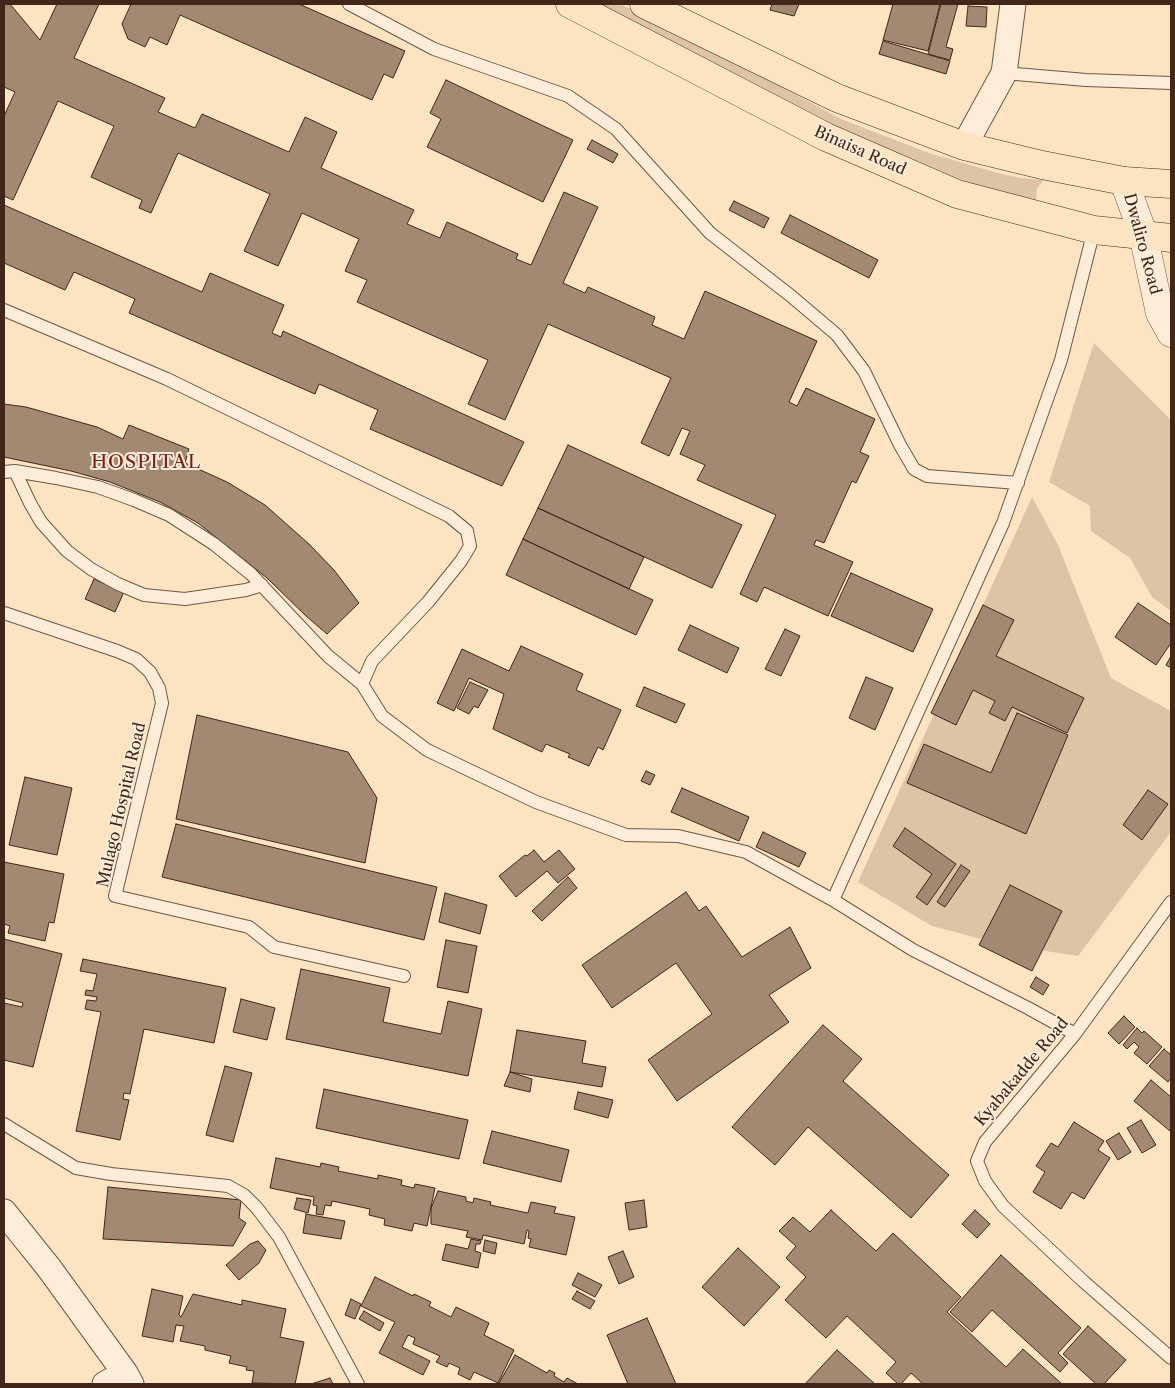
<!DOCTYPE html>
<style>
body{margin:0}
#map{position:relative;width:1175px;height:1388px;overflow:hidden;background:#fce4c3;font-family:"Libre Caslon Text",serif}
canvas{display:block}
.frame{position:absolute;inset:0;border:5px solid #402719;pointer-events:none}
</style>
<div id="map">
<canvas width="1175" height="1388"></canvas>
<div class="frame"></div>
</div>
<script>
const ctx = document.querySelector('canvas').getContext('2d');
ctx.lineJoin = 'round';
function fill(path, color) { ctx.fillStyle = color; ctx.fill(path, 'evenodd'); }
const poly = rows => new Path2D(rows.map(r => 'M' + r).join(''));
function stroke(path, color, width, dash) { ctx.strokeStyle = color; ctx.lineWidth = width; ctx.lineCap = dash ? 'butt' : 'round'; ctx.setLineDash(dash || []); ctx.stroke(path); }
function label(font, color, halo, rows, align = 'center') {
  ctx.font = font + ' "Libre Caslon Text",serif'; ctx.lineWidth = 4; ctx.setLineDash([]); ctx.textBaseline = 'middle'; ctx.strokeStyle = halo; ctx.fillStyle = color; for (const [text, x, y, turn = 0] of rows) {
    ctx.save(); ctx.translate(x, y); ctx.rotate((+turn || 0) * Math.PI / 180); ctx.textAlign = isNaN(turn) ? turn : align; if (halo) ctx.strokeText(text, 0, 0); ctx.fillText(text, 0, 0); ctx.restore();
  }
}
const green = poly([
 [591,4,620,4,690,37,841,119,929,153,994,172,1020,178,1044,180,1037,188,1035,213,988,191,909,157,865,141,812,118],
 [1094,343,1171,420,1171,611,1152,597,1130,558,1091,531,1090,506,1049,482],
 [1032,497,1058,545,1111,678,1171,711,1171,832,1078,956,1000,944,932,926,858,882]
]);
const building = poly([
 [4,4,10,4,40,40,57,4,99,4,74,58,165,98,158,112,195,128,202,114,289,152,305,117,337,132,321,168,414,210,407,224,440,238,447,222,518,254,516,259,531,265,564,192,598,207,563,283,585,293,588,287,655,317,652,325,684,339,705,291,817,341,789,402,797,406,806,388,875,419,860,452,869,456,856,483,852,481,824,543,816,540,814,545,853,562,828,616,764,587,757,602,740,594,776,515,697,480,705,465,680,454,690,431,682,428,669,456,641,443,671,378,548,324,505,420,468,404,488,360,357,302,367,280,345,271,359,239,302,213,278,266,244,251,270,194,178,153,151,213,139,208,142,200,91,177,114,126,58,101,13,200,4,196,4,116,15,92,4,87,4,4],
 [131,4,299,4,405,51,393,78,384,74,372,100,180,15,167,45,150,37,145,47,128,39,122,24,131,4],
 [772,4,799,4,794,16,770,10,772,4],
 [893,4,940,4,928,51,883,40,893,4],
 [941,4,958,4,946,47,953,49,950,60,928,54,941,4],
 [968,6,987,7,986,27,966,26,968,6],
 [883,41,950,61,946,74,879,54,883,41],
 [446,80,573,140,543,202,427,147,441,119,430,113,446,80],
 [592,140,618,154,613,163,587,149,592,140],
 [734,201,769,218,764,228,729,210,734,201],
 [4,205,202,292,210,273,284,305,272,333,281,337,283,331,524,442,502,486,370,429,378,410,319,384,315,394,129,313,135,299,74,272,65,290,4,263,4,205],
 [790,215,878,260,869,278,781,233,790,215],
 [4,404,26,407,97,427,123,439,129,425,189,449,185,463,227,482,265,505,309,544,334,570,359,603,327,634,306,616,267,578,198,523,160,502,110,482,71,471,4,457,4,404],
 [568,445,742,525,712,588,538,508,568,445],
 [538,508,644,557,629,589,523,539,538,508],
 [523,539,653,600,636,635,506,575,523,539],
 [851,573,933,609,913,652,831,616,851,573],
 [94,579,124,592,115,612,85,599,94,579],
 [1138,603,1171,625,1171,643,1156,665,1115,637,1138,603],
 [983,605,1014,620,996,656,1084,698,1067,733,1012,707,1005,721,989,713,995,701,973,690,956,725,931,713,983,605],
 [690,625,739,648,727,673,678,650,690,625],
 [785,629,800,636,781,676,765,669,785,629],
 [521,646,583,674,576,690,621,710,603,750,598,747,589,766,568,757,570,754,546,744,542,752,493,729,504,694,469,678,454,711,437,703,462,649,509,671,521,646],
 [1171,656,1171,668,1166,665,1171,656],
 [866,677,893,688,875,730,849,718,866,677],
 [470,682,488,690,478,708,474,706,469,714,457,708,470,682],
 [644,687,685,704,676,723,636,706,644,687],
 [1017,713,1068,735,1026,834,907,783,924,744,991,773,1017,713],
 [197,715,348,752,377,798,365,863,176,819,197,715],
 [646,771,655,775,650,785,641,781,646,771],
 [25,777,72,788,57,855,9,845,25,777],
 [682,788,749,817,739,841,671,812,682,788],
 [1148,790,1168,804,1142,840,1123,825,1148,790],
 [176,824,437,887,424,940,162,877,176,824],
 [905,828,956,864,927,905,916,897,932,874,893,846,905,828],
 [763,832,806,853,799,867,756,847,763,832],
 [534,850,544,862,559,850,575,869,558,883,547,871,516,897,499,876,525,855,527,856,534,850],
 [4,862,64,874,54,923,49,922,45,941,8,933,10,926,4,924,4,862],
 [961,865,970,871,945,907,937,902,961,865],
 [568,877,577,888,542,921,532,911,568,877],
 [1010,885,1062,911,1032,971,979,945,1010,885],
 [686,892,699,911,706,906,742,957,790,927,811,968,769,995,789,1022,677,1101,648,1060,712,1014,676,963,612,1008,582,965,686,892],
 [445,893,487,905,480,934,439,922,445,893],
 [4,939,62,954,33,1067,4,1060,4,1003,22,1007,23,1003,4,998,4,939],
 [446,940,477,946,468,993,437,987,446,940],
 [83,959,226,988,214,1043,144,1029,130,1094,124,1093,123,1099,129,1100,120,1140,76,1131,101,1012,85,1009,87,1000,96,1001,97,997,85,995,86,990,93,991,97,974,80,971,83,959],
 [301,969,390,988,383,1022,441,1034,448,1001,482,1009,468,1076,286,1039,301,969],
 [1036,977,1049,985,1043,995,1030,987,1036,977],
 [241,999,275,1008,267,1040,233,1032,241,999],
 [1124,1016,1135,1027,1119,1044,1108,1033,1124,1016],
 [823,1025,862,1059,843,1081,949,1175,911,1218,808,1127,775,1165,732,1127,823,1025],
 [1137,1028,1142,1033,1144,1031,1162,1047,1147,1064,1134,1053,1139,1047,1134,1042,1127,1049,1123,1045,1137,1028],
 [517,1030,586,1041,582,1063,606,1067,602,1087,510,1072,517,1030],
 [1164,1049,1171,1055,1171,1078,1168,1082,1149,1066,1164,1049],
 [225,1066,252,1073,233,1142,206,1135,225,1066],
 [510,1072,532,1079,530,1092,504,1086,510,1072],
 [1151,1080,1171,1097,1171,1129,1170,1131,1134,1101,1151,1080],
 [324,1089,468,1120,459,1159,316,1128,324,1089],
 [578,1092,613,1100,608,1118,574,1109,578,1092],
 [1141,1120,1156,1145,1142,1153,1127,1128,1141,1120],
 [1074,1122,1104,1141,1098,1150,1110,1158,1084,1199,1072,1192,1061,1209,1033,1192,1045,1172,1036,1166,1051,1143,1058,1147,1074,1122],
 [492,1131,569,1150,561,1182,483,1163,492,1131],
 [1119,1133,1131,1152,1118,1160,1106,1141,1119,1133],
 [276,1158,320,1167,321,1163,339,1167,338,1171,378,1179,378,1175,402,1180,401,1185,414,1188,415,1184,435,1188,427,1226,414,1223,412,1231,384,1225,385,1219,369,1215,370,1209,332,1201,331,1206,325,1205,323,1215,316,1214,317,1206,313,1205,314,1197,270,1188,276,1158],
 [108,1187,241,1200,239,1218,246,1223,233,1246,103,1239,108,1187],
 [438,1191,466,1197,466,1201,473,1203,474,1198,491,1202,490,1205,528,1213,531,1202,556,1207,554,1213,575,1217,566,1255,529,1247,531,1239,528,1238,529,1231,527,1230,524,1244,483,1235,482,1240,466,1237,468,1231,431,1224,431,1208,438,1191],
 [297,1198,311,1200,308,1213,294,1209,297,1198],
 [644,1200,647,1227,629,1230,625,1203,644,1200],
 [831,1210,876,1251,893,1233,961,1297,947,1312,1006,1367,1023,1349,1062,1384,923,1384,911,1373,901,1384,898,1384,886,1373,896,1362,847,1316,826,1338,785,1300,806,1277,786,1258,796,1246,779,1231,793,1217,810,1232,831,1210],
 [975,1210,990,1224,977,1238,962,1224,975,1210],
 [306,1214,345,1221,341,1239,303,1233,306,1214],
 [471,1239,481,1241,480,1244,476,1244,475,1251,481,1253,478,1268,442,1260,446,1244,468,1249,471,1239],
 [485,1240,497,1243,495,1254,483,1251,485,1240],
 [258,1241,266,1250,259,1263,239,1280,226,1265,250,1244,258,1241],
 [738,1248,780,1287,744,1326,702,1287,738,1248],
 [623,1251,634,1277,619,1284,608,1257,623,1251],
 [1001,1255,1081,1328,1058,1353,1068,1363,1060,1372,992,1310,972,1332,950,1312,1001,1255],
 [578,1273,602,1285,595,1297,572,1285,578,1273],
 [375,1277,413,1296,414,1294,431,1302,429,1306,451,1317,456,1307,489,1323,484,1335,514,1350,498,1383,474,1372,470,1380,458,1374,460,1368,449,1363,447,1367,436,1362,440,1356,413,1344,415,1338,408,1335,402,1347,430,1361,423,1375,379,1353,395,1322,361,1306,375,1277],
 [152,1289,183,1296,179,1315,181,1317,193,1294,242,1305,242,1300,286,1309,280,1337,304,1342,295,1384,252,1383,254,1371,246,1370,247,1367,229,1363,231,1356,205,1350,205,1346,180,1341,184,1326,176,1325,173,1342,142,1336,152,1289],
 [577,1291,595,1301,590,1309,572,1299,577,1291],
 [351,1299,361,1304,355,1319,345,1315,351,1299],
 [364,1311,384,1323,380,1331,359,1319,364,1311],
 [647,1318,676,1384,628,1384,607,1335,647,1318],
 [1088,1326,1126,1360,1104,1384,1096,1384,1063,1354,1088,1326],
 [837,1350,875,1384,805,1384,837,1350],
 [515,1355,547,1373,549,1370,555,1373,554,1376,564,1382,567,1378,578,1384,502,1384,499,1383,515,1355],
 [330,1378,333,1384,311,1384,330,1378]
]);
const service = poly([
 [349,4,434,49,568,96,616,129,710,233,791,296,837,335,864,371,900,445,914,469,927,476,1018,483],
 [1004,73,1086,80,1171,83],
 [4,310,167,379,449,516,467,531,470,546,461,561,428,602,372,661,362,684,382,716,427,750,536,802,626,835,678,836,746,852,833,900],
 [15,471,56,478,98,487,134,500,169,515,214,544,251,574,328,656,362,684],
 [4,472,15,471,30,503,41,522,67,551,91,569,118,584,144,595,185,599,246,590,262,585],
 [4,613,117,651,136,659,150,672,159,688,162,703,115,896,249,927,274,947,404,976],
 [1171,902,1075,1034,985,1142,977,1161,985,1181,1003,1206,1083,1281,1171,1358],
 [1075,1034,1028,1008,913,950,833,900,1003,523,1061,360,1094,230],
 [4,1124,76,1168,111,1174,228,1186,244,1195,257,1208,279,1237,358,1384]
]);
const minor = poly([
 [964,146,1004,73,1013,4],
 [4,1212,49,1268,125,1373,131,1384],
 [105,1384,125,1373]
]);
const tertiary = poly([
 [1124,181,1143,234,1160,313,1171,333]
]);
const primary = poly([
 [570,4,826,137,957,194,1094,230,1171,238],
 [644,4,837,98,964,146,1042,165,1124,181,1171,184]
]);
const streetNames = [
 ["Binaisa Road",860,151,24],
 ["Dwaliro Road",1142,244,75],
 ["Mulago Hospital Road",122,805,-77],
 ["Kyabakadde Road",1022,1072,-50]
];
const quarterNames = [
 ["HOSPITAL",146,463]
];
fill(green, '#dcc4a6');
fill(building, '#a28971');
stroke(building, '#402719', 1);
stroke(service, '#6f5644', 14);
stroke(minor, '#6f5644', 27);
stroke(tertiary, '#6f5644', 29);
stroke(primary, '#402719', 29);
stroke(service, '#fdedd8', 12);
stroke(minor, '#fdedd8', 25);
stroke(tertiary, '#fdedd8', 28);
stroke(primary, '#fce4c3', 28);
label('16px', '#402719', '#fdedd8', streetNames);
ctx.letterSpacing = '1px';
label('19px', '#7a1f14', '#fdedd8', quarterNames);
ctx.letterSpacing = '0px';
</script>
